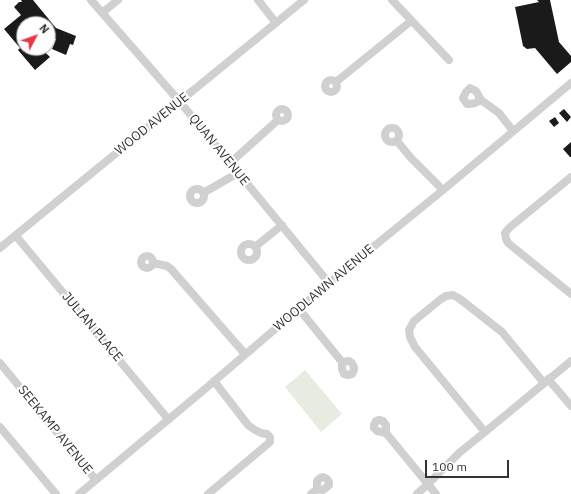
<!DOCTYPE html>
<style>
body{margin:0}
#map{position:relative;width:571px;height:494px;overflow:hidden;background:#fff;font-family:"IBM Plex Sans",sans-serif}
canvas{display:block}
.north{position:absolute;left:16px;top:16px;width:40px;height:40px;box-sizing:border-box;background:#fff;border:1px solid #adadad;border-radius:50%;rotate:49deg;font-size:11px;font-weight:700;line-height:16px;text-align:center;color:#333}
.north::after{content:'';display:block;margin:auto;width:14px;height:18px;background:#e63946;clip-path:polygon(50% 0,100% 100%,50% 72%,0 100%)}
.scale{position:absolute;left:425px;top:460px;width:84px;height:18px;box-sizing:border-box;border:2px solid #333;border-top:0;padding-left:5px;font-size:12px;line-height:14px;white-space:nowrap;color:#333;-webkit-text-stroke:3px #fff;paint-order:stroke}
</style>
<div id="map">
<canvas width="571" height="494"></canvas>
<div class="north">N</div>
<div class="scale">100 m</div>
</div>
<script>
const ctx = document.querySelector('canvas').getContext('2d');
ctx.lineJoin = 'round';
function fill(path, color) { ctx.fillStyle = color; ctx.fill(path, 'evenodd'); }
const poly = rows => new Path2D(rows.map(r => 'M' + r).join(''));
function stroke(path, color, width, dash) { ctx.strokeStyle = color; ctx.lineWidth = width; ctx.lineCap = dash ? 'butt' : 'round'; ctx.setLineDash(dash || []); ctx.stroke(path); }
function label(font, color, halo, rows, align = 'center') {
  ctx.font = font + ' "IBM Plex Sans",sans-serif'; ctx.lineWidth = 4; ctx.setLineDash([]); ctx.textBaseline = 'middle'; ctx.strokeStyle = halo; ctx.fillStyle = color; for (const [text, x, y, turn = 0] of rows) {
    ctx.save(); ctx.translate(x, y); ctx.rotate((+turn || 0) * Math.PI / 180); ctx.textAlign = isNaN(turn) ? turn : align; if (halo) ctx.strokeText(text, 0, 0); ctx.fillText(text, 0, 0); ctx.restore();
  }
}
const green = poly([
 [305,370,342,414,321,432,285,387]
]);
const building = poly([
 [21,0,33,0,56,28,76,36,73,45,70,44,66,55,52,49,56,39,49,37,48,35,48,24,24,24,24,48,41,48,50,57,35,70,18,50,20,48,4,29,21,15,14,7,19,2,22,2],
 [537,0,550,0,559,42,571,56,571,62,557,74,535,48,527,49,523,46,515,7,539,2],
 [564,109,571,117,567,122,559,113],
 [555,117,559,123,554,127,549,121],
 [571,142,571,157,570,157,563,149]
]);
const minor = poly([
 [91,0,180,102,329,283],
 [258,0,276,23],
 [392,0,449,60],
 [102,13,118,0],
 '325 86a6 6 0 1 1 12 0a6 6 0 1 1-12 0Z',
 [336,82,411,21],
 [481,100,475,103,469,104,467,104,463,98,466,92,470,88,476,91,481,100,499,113,513,131],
 '276 115a6 6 0 1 1 12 0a6 6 0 1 1-12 0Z',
 '385 135a7 7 0 1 1 14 0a7 7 0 1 1-14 0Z',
 [397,141,411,158,443,190],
 [230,163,278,120],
 [571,177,509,228,505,233,506,239,508,243,571,294],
 '190 196a7 7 0 1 1 14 0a7 7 0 1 1-14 0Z',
 [203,193,238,173],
 [16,236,168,419],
 '241 252a8 8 0 1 1 16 0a8 8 0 1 1-16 0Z',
 [255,247,282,225],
 [0,248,304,0],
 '141 262a6 6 0 1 1 12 0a6 6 0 1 1-12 0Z',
 [153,263,167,266,171,269,245,354],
 [299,309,342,362,349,361,352,363,354,367,354,370,352,374,348,375,344,374,342,369,342,362],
 [0,363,96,480],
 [548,379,571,406],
 [0,427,56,494],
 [485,432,415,347,410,337,409,330,414,321,441,299,446,296,453,295,460,299,502,332,544,383],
 [386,433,386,425,383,421,379,420,376,421,374,425,374,428,377,431,386,433,436,494],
 [79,494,205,389,329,283,443,190,571,83],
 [208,494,270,442,270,437,267,434,261,433,255,430,248,425,214,381],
 [311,494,317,489,317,481,320,478,323,477,327,479,329,482,329,485,327,487,323,490,317,489],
 [417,494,428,484,459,453,485,432,571,361]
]);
const streetNames = [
 ["WOOD AVENUE",152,124,-39],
 ["QUAN AVENUE",219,150,51],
 ["WOODLAWN AVENUE",324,288,-40],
 ["JULIAN PLACE",92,327,50],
 ["SEEKAMP AVENUE",55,430,51]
];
fill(green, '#e6ecdf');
fill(building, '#1a1a1a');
stroke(minor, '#d0d0d0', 8);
label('13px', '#333', '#fff', streetNames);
</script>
